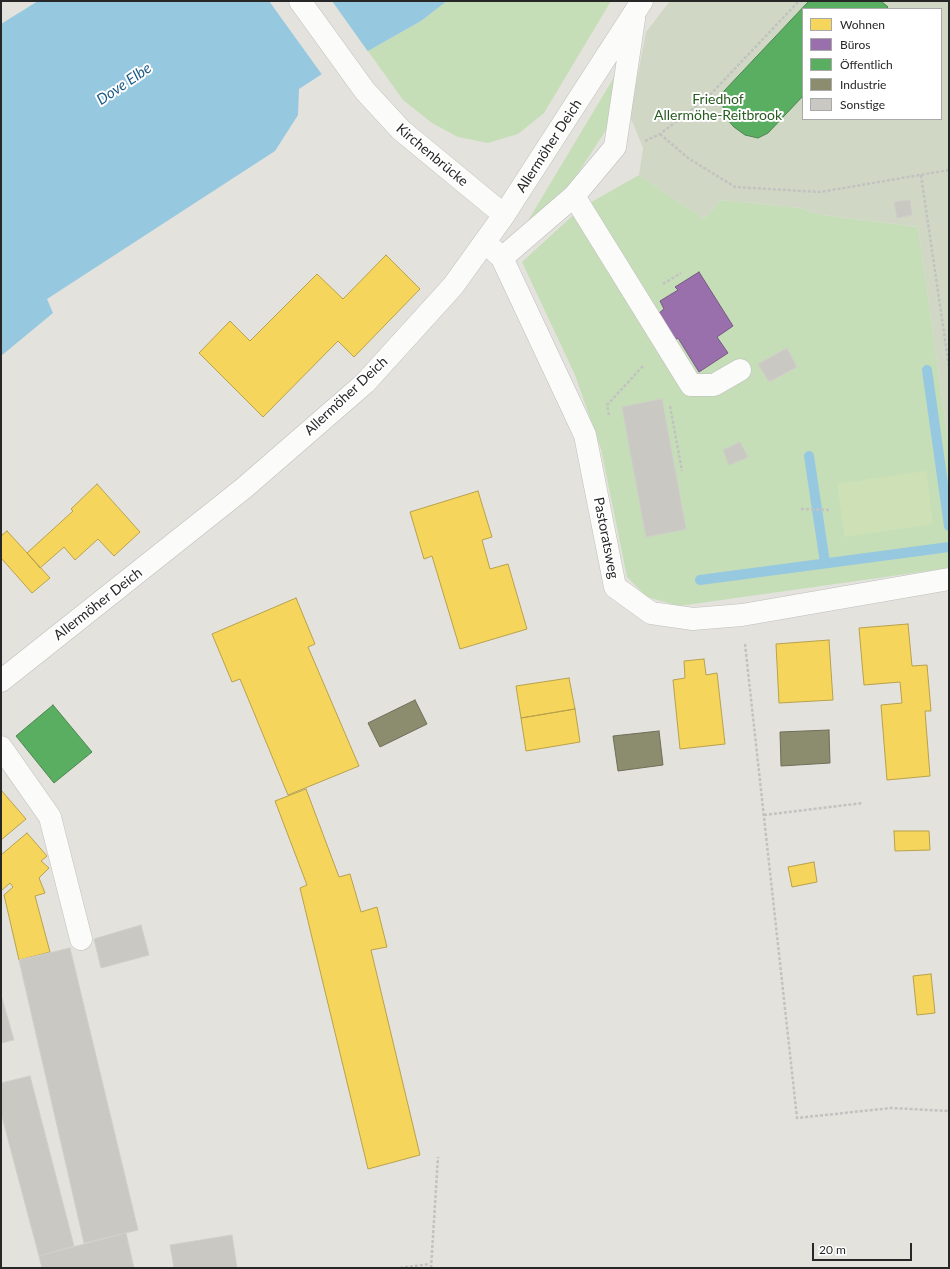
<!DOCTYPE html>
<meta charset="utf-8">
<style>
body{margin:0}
#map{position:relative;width:950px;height:1269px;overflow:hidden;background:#e4e2dc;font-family:Lato,sans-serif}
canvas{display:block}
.frame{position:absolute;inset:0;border:2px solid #272727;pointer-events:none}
.legend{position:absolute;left:802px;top:8px;width:140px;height:112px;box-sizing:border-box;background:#fff;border:1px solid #a9a9a9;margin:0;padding:5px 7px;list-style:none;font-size:12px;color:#272727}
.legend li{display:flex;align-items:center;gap:8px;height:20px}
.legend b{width:20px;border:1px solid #a9a9a9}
.scale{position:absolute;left:812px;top:1243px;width:100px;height:18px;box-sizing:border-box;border:2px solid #272727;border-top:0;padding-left:5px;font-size:12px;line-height:14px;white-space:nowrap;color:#272727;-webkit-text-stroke:3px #fff;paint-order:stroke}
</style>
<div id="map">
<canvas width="950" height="1269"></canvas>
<div class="frame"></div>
<ul class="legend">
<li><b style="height:11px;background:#f6d55c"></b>Wohnen</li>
<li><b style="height:11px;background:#9970ab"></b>Büros</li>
<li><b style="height:11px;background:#5aae61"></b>Öffentlich</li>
<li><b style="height:11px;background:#8c8c6e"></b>Industrie</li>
<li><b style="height:11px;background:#c9c8c3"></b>Sonstige</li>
</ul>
<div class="scale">20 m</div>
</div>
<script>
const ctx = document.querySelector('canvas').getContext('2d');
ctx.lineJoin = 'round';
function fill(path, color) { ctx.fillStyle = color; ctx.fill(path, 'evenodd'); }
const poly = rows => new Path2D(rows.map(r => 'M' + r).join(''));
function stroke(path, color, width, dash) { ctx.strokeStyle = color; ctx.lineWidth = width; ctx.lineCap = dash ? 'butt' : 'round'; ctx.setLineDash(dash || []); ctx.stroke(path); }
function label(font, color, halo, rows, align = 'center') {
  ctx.font = font + ' Lato,sans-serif'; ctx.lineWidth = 4; ctx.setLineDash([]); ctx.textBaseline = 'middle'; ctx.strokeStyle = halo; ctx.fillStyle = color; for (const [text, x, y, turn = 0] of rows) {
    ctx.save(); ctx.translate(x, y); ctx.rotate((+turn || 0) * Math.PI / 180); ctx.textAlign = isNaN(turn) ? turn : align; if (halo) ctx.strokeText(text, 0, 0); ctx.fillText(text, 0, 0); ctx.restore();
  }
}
const green = poly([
 [447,1,611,1,544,113,518,134,488,143,458,137,432,123,403,100,368,51,421,21],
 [616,74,614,96,606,130,571,184,526,224],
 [639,175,704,219,721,200,799,208,822,215,918,227,949,447,949,568,679,606,647,597,627,577,601,449,575,375,522,262,581,208],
 [787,348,797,367,769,382,759,364]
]);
const cemetery = poly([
 [670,1,949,1,949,447,918,227,822,215,799,208,721,200,704,219,639,175,643,148,630,116,646,32],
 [803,9,941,9,941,119,803,119]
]);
const pitch = poly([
 [926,471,933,524,845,537,837,484]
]);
const water = poly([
 [38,1,447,1,421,21,368,51,322,74,299,89,298,115,275,151,47,299,53,313,1,356,1,24]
]);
const pier = poly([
 [269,1,332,1,369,53,323,76]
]);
const homes = poly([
 [386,255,420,289,354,357,338,341,263,417,199,353,230,321,250,341,317,274,343,299,386,255],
 [97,484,140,532,114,556,98,539,75,560,64,547,40,568,27,553,73,511,71,509,97,484],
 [478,491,492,537,482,540,490,569,508,564,527,629,460,649,432,556,424,559,410,512,478,491],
 [7,531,50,578,32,593,1,558,1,536,7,531],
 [296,598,315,644,308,647,359,766,288,795,240,679,232,682,212,634,296,598],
 [908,624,912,666,927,665,931,711,925,711,930,776,887,780,881,705,902,703,900,682,864,685,859,628,908,624],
 [829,640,833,700,779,703,776,644,829,640],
 [704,659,706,675,717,673,725,744,680,749,673,680,685,678,684,661,704,659],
 [569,678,575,709,521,718,516,686,569,678],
 [575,709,580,742,526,751,521,718,575,709],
 [306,789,339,877,350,874,361,912,377,907,387,947,371,950,420,1155,368,1169,300,888,307,885,275,801,306,789],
 [1,790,26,819,1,840,1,790],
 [894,831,929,831,930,850,895,851,894,831],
 [27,833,47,856,41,861,49,868,39,878,45,893,35,896,50,952,19,960,4,895,13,887,10,883,1,891,1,855,27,833],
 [814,862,817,882,792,887,788,867,814,862],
 [931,974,935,1013,917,1015,913,976,931,974]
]);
const offices = poly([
 [699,272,733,326,717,337,728,353,699,372,678,338,675,340,659,313,664,309,660,301,678,290,675,287,699,272]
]);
const public = poly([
 [809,1,881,1,888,7,886,9,803,9,803,96,768,133,758,138,745,135,734,127,725,117,723,106,724,91,809,1],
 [53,705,92,752,54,783,16,736,53,705]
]);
const industry = poly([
 [415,700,427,724,380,747,368,723,415,700],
 [829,730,830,763,781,766,780,732,829,730],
 [659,731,663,765,618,771,613,736,659,731]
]);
const stream = poly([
 [927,370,949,526],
 [809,456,825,563],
 [700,580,949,547]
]);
const building = poly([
 [910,200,912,215,897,218,894,202,910,200],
 [787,348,797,367,769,382,758,364,787,348],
 [662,399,686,529,646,537,622,407,662,399],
 [740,442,748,457,729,465,723,450,740,442],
 [141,925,149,955,101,968,94,939,141,925],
 [70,948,138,1230,84,1243,19,960,70,948],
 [1,995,14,1040,1,1043,1,995],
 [30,1076,74,1246,39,1256,1,1113,1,1083,30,1076],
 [126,1233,134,1268,42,1268,39,1256,126,1233],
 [232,1235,237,1268,174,1268,170,1245,232,1235]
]);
const path = poly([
 [660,134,688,158,735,187,820,192,949,170],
 [645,141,660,134,707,98,799,1],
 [921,175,949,367],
 [663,284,681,273],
 [670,406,682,471],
 [609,415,607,405,644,365],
 [801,509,830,510],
 [745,644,797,1118,891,1108,949,1111],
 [764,815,863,803],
 [400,1268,430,1264],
 [431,1268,438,1157]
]);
const minor = poly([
 [300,1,365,91,401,130,504,215],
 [574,196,691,385,714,385,740,370],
 [485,242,502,258,585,435,615,587,651,613,693,619,742,615,949,579],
 [502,258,574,196,615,147,634,19],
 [1,681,244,488,365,383,453,286,504,215,642,1],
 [1,747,50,817,81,939]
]);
const parkNames = [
 ["Friedhof",718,99],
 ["Allermöhe-Reitbrook",718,115]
];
const streetNames = [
 ["Allermöher Deich",549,146,-57],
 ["Kirchenbrücke",432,155,40],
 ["Allermöher Deich",346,396,-43],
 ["Pastoratsweg",606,538,79],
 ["Allermöher Deich",98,604,-38]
];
const waterNames = [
 ["Dove Elbe",124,84,-34]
];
fill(green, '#c5deb8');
fill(cemetery, '#d0d8c5');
fill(pitch, '#cee1b6');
fill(water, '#96c8e0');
fill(pier, '#e4e2dc');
fill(homes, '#f6d55c');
stroke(homes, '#b8a14c', 1);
fill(offices, '#9970ab');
stroke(offices, '#775a83', 1);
fill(public, '#5aae61');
stroke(public, '#4b8650', 1);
fill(industry, '#8c8c6e');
stroke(industry, '#6e6e59', 1);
stroke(stream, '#96c8e0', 10);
fill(building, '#c9c8c3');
stroke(building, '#cfcec9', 1);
stroke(minor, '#bebebe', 23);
stroke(path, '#c2c2c1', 2.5, [3, 2]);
stroke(minor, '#fbfbfa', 22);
label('14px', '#285b20', '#fff', parkNames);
label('14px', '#272727', '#fff', streetNames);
label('italic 15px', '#1a5a88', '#fff', waterNames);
</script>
